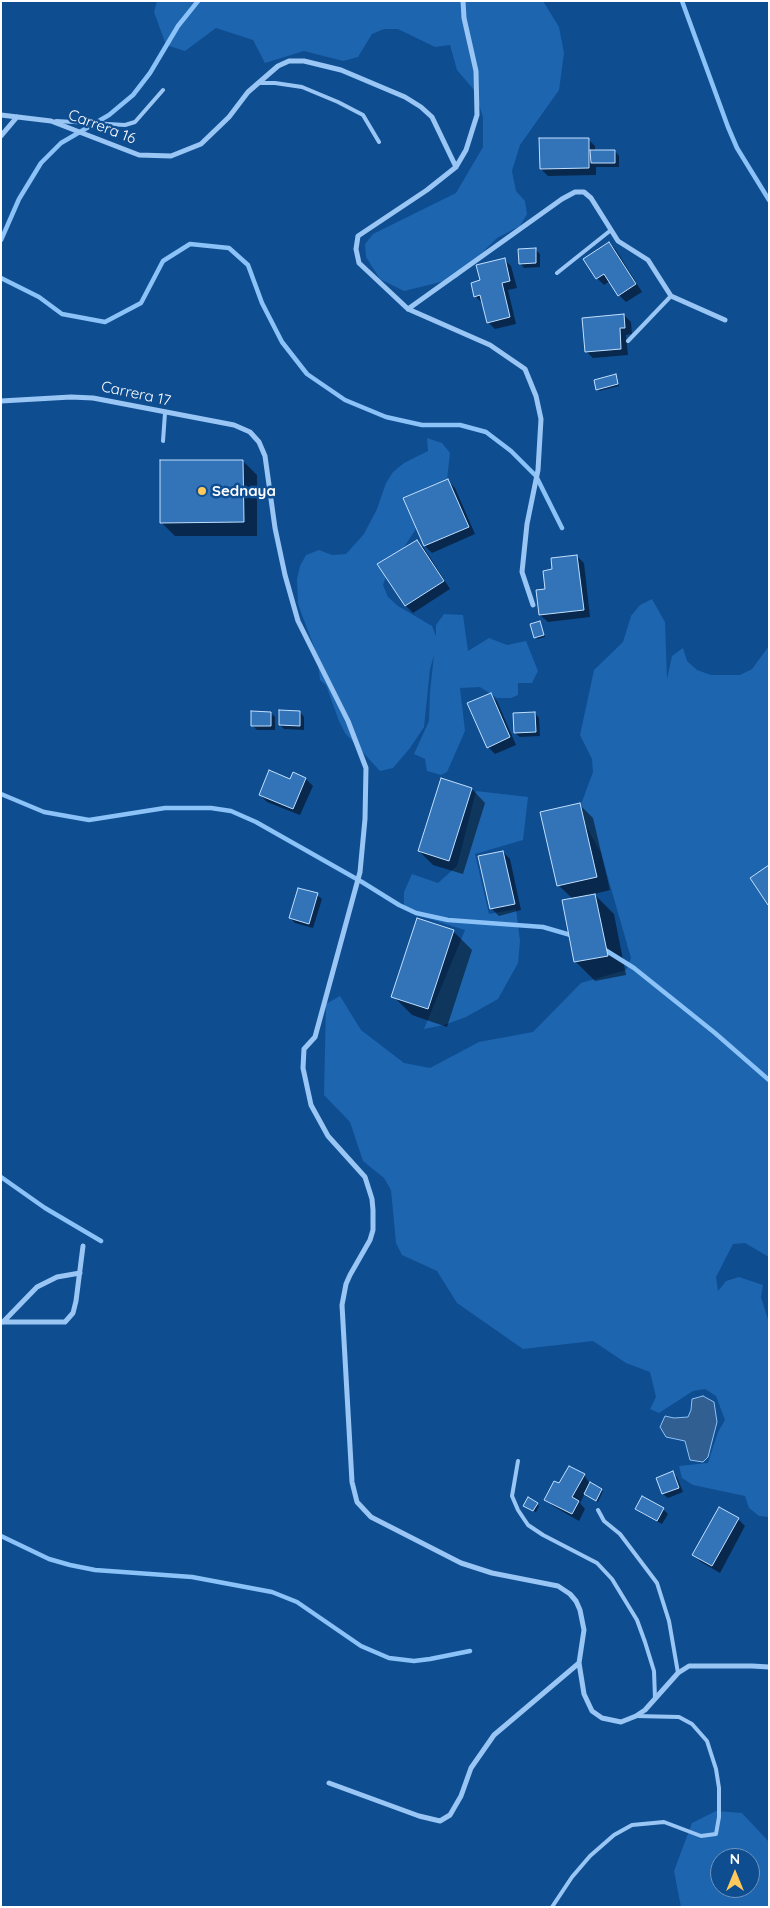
<!DOCTYPE html>
<style>
body{margin:0}
#map{position:relative;width:770px;height:1908px;overflow:hidden;background:#0f4d91;font-family:Quicksand,sans-serif}
canvas{display:block}
.frame{position:absolute;inset:0;border:2px solid #fff;pointer-events:none}
.north{position:absolute;left:710px;top:1848px;width:50px;height:50px;box-sizing:border-box;background:#0f4d91;border:1px solid #6f94bd;border-radius:50%;rotate:0deg;font-size:14px;font-weight:700;line-height:20px;text-align:center;color:#fff}
.north::after{content:'';display:block;margin:auto;width:18px;height:22px;background:#ffc95c;clip-path:polygon(50% 0,100% 100%,50% 72%,0 100%)}
</style>
<div id="map">
<canvas width="770" height="1908"></canvas>
<div class="frame"></div>
<div class="north">N</div>
</div>
<script>
const ctx = document.querySelector('canvas').getContext('2d');
ctx.lineJoin = 'round';
function fill(path, color) { ctx.fillStyle = color; ctx.fill(path, 'evenodd'); }
const poly = rows => new Path2D(rows.map(r => 'M' + r).join(''));
function stroke(path, color, width, dash) { ctx.strokeStyle = color; ctx.lineWidth = width; ctx.lineCap = dash ? 'butt' : 'round'; ctx.setLineDash(dash || []); ctx.stroke(path); }
function label(font, color, halo, rows, align = 'center') {
  ctx.font = font + ' Quicksand,sans-serif'; ctx.lineWidth = 5; ctx.setLineDash([]); ctx.textBaseline = 'middle'; ctx.strokeStyle = halo; ctx.fillStyle = color; for (const [text, x, y, turn = 0] of rows) {
    ctx.save(); ctx.translate(x, y); ctx.rotate((+turn || 0) * Math.PI / 180); ctx.textAlign = isNaN(turn) ? turn : align; if (halo) ctx.strokeText(text, 0, 0); ctx.fillText(text, 0, 0); ctx.restore();
  }
}
const green = poly([
 [157,1,543,1,559,27,564,53,559,90,520,145,512,171,516,191,525,201,527,214,520,226,497,238,457,278,404,291,380,279,366,257,365,244,373,234,456,193,483,147,483,117,474,90,457,70,450,45,435,47,398,29,384,29,372,34,358,57,343,61,304,51,265,63,253,40,216,28,185,51,166,45,154,12],
 [427,438,442,443,450,453,447,479,430,497,414,532,387,573,383,585,388,597,398,606,432,626,436,636,436,625,444,614,463,615,468,651,489,638,507,645,526,641,538,671,532,683,518,683,518,695,511,698,497,698,480,687,460,688,465,731,447,772,441,775,427,771,425,759,414,754,429,721,430,692,434,655,430,669,424,727,410,748,393,768,380,771,345,733,339,721,326,685,320,680,317,655,298,604,297,579,300,566,306,555,319,550,332,555,346,554,364,534,377,509,386,483,393,472,404,463,428,451],
 [652,599,665,622,667,679,672,656,683,648,687,661,697,670,711,675,740,675,752,669,769,646,769,1257,745,1243,733,1244,716,1277,718,1291,726,1281,739,1277,763,1285,761,1297,769,1323,769,1517,759,1516,749,1508,745,1496,693,1485,682,1478,679,1466,708,1463,718,1432,725,1420,716,1396,705,1389,693,1391,659,1413,650,1409,656,1397,650,1372,626,1363,593,1341,523,1349,457,1303,437,1271,402,1255,396,1243,391,1190,384,1178,363,1161,350,1122,324,1095,326,1004,340,996,361,1030,404,1063,430,1068,479,1042,533,1032,581,983,626,970,631,958,601,853,582,819,580,807,593,772,592,759,580,735,594,670,623,642,631,616,640,605],
 [476,791,528,797,523,840,475,854,489,914,516,909,520,941,518,963,498,999,466,1017,444,1025,424,1029,465,930,410,913,404,905,404,892,412,874,438,883,457,866],
 [716,1811,742,1813,769,1842,769,1907,681,1907,674,1871,692,1823],
 [720,1858,750,1858,750,1888,720,1888]
]);
const water = poly([
 [703,1396,714,1402,717,1422,708,1457,703,1462,690,1460,685,1441,666,1437,660,1427,665,1416,674,1418,688,1417,691,1410,692,1399,703,1396]
]);
const shadow = poly([
 [588,139,595,146,595,151,615,151,619,156,619,167,596,167,596,175,548,176,541,169],
 [609,243,616,250,642,292,626,302,619,295,610,281,604,285,597,278],
 [535,249,540,254,540,267,524,268,520,263],
 [504,259,511,266,517,288,508,290,516,324,495,329,488,322,482,303,475,296,481,281],
 [624,315,631,322,632,334,626,335,628,355,593,358,586,351],
 [615,376,619,386,599,391,597,389],
 [243,461,257,475,257,536,175,536,161,522],
 [448,481,455,488,475,534,432,553,425,546,405,499],
 [417,541,424,548,450,589,413,613,406,606,379,564],
 [577,556,584,563,590,617,548,622,540,615,546,590,554,570],
 [540,622,545,637,537,639,535,637],
 [490,694,497,701,516,745,495,754,488,747],
 [300,712,304,717,304,730,284,729,280,725],
 [271,713,275,717,275,730,257,730,252,725],
 [535,713,539,718,540,736,520,737,515,733],
 [306,779,313,786,300,815,267,802,260,795,291,781],
 [472,789,485,803,463,874,433,865,419,851],
 [579,804,593,818,610,890,594,894,614,914,626,975,595,981,576,962,563,901,573,899,558,885],
 [503,852,510,859,521,910,499,916,492,909],
 [317,895,322,899,313,928,295,923,290,918],
 [453,931,472,950,447,1027,412,1015,393,996],
 [672,1473,677,1477,683,1492,668,1498,663,1494,658,1479],
 [584,1475,590,1484,603,1491,598,1502,585,1493,580,1503,585,1509,579,1521,553,1506,546,1499,560,1485],
 [537,1504,539,1506,536,1512,527,1508],
 [637,1509,663,1509,668,1514,662,1524,641,1513],
 [738,1519,745,1526,720,1573,701,1562,694,1555]
]);
const stream = poly([
 [682,1,728,127,737,148,769,200],
 [1,240,19,199,41,163,61,143,109,115,133,95,150,73,178,26,198,1],
 [1,278,39,297,62,314,105,322,141,303,163,261,190,244,229,248,248,265,262,303,282,342,307,374,345,400,386,417,422,425,460,425,486,432,511,451,536,476,562,528],
 [1,794,44,812,89,820,165,808,211,808,231,811,256,822,362,882,399,905,416,913,448,920,543,927,574,936],
 [602,948,634,968,715,1033,769,1080],
 [1,1177,45,1208,101,1241],
 [1,1536,49,1559,70,1565,95,1570,192,1577,272,1592,297,1602,361,1646,389,1658,414,1661,430,1659,470,1651]
]);
const building = poly([
 [539,138,589,138,589,168,540,169,539,138],
 [590,150,615,150,615,163,591,163,590,150],
 [609,242,636,284,618,296,604,274,596,279,583,259,609,242],
 [536,248,536,263,519,264,518,249,536,248],
 [505,258,510,281,502,283,510,317,487,323,480,295,474,297,471,283,480,280,476,265,505,258],
 [624,314,625,328,620,328,621,349,585,352,582,318,624,314],
 [616,374,618,384,596,390,594,380,616,374],
 [160,460,243,460,244,522,160,523,160,460],
 [448,479,469,527,424,546,403,498,448,479],
 [417,540,444,581,405,606,377,564,417,540],
 [577,555,584,610,539,615,536,590,545,589,543,571,552,569,551,558,577,555],
 [540,621,544,635,534,638,530,624,540,621],
 [491,693,510,737,487,748,467,703,491,693],
 [279,710,300,711,300,726,279,725,279,710],
 [251,711,271,712,271,726,251,726,251,711],
 [535,712,536,732,514,733,513,713,535,712],
 [269,770,290,779,293,772,306,778,293,809,259,795,269,770],
 [441,778,472,788,449,861,418,851,441,778],
 [580,803,597,877,557,886,540,812,580,803],
 [503,851,515,904,490,909,478,856,503,851],
 [769,865,769,904,768,905,750,878,769,865],
 [298,888,318,893,309,924,289,918,298,888],
 [595,894,608,956,574,962,562,900,595,894],
 [417,918,454,930,428,1009,391,997,417,918],
 [569,1466,585,1474,572,1497,579,1501,572,1514,544,1500,554,1481,559,1483,569,1466],
 [673,1471,679,1488,662,1494,656,1478,673,1471],
 [590,1482,602,1489,596,1501,584,1494,590,1482],
 [642,1496,664,1508,657,1521,635,1509,642,1496],
 [528,1497,538,1503,533,1511,523,1506,528,1497],
 [719,1507,739,1518,712,1566,692,1555,719,1507]
]);
const service = poly([
 [259,83,275,83,302,87,338,102,363,115,379,142],
 [56,121,125,125,135,122,163,90],
 [557,273,611,230],
 [628,341,671,296],
 [163,441,165,413],
 [518,1461,512,1496,518,1510,528,1525,543,1535,597,1563,612,1579,637,1620,645,1642,654,1671,655,1698],
 [598,1510,604,1521,620,1534,657,1583,669,1621,678,1673],
 [552,1907,572,1877,590,1856,614,1835,632,1825,664,1822,701,1836,716,1834,719,1817,719,1788,716,1769,707,1741,692,1724,679,1717,636,1716]
]);
const minor = poly([
 [463,1,464,18,476,71,477,115,466,150,456,167,427,190,358,236,356,249,359,263,408,309,490,345,525,369,536,396,541,419,538,470,527,524,522,572,533,605],
 [1,115,51,121,139,155,171,156,201,144,229,117,248,92,278,66,289,61,304,61,341,70,405,97,421,107,432,117,456,167],
 [1,136,17,117],
 [408,309,562,199,575,192,584,192,591,198,618,241,648,260,671,296,725,320],
 [1,401,71,397,93,398,234,425,250,432,259,442,265,456,275,528,285,575,298,621,348,721,366,768,365,819,360,872,315,1037,304,1049,303,1068,311,1105,328,1136,365,1177,372,1199,373,1210,373,1230,370,1240,350,1275,346,1284,342,1305,352,1482,357,1502,371,1517,461,1563,492,1573,558,1586,570,1594,576,1601,580,1610,584,1630,579,1663,584,1694,592,1711,602,1718,621,1722,636,1716,645,1710,678,1673,689,1666,752,1666,769,1667],
 [1,1322,65,1322,73,1313,76,1301,83,1246],
 [3,1322,37,1287,57,1277,80,1273],
 [329,1783,419,1816,440,1821,450,1815,461,1796,471,1768,494,1735,579,1663]
]);
const markers = [
 [202,491,5,"#ffc95c"]
];
const streetNames = [
 ["Carrera 16",102,127,21],
 ["Carrera 17",136,394,12]
];
const poiNames = [
 ["Sednaya",212,491]
];
fill(green, '#1d65af');
fill(water, '#325f91');
stroke(water, '#8bc2f7', 1);
fill(shadow, '#0007');
stroke(stream, '#8bc2f7', 4.5);
fill(building, '#3374b9');
stroke(building, '#c1dffe', 1);
stroke(service, '#99c6f4', 4);
stroke(minor, '#99c6f4', 5);
for (const [x, y, r, color] of markers) { const dot = new Path2D(); dot.arc(x, y, r, 0, 2 * Math.PI); ctx.fillStyle = color; ctx.fill(dot); stroke(dot, '#0f4d91', 2); }
label('15px', '#fff', '#0f4d91', streetNames);
label('bold 15px', '#fff', '#0f4d91', poiNames, 'left');
</script>
